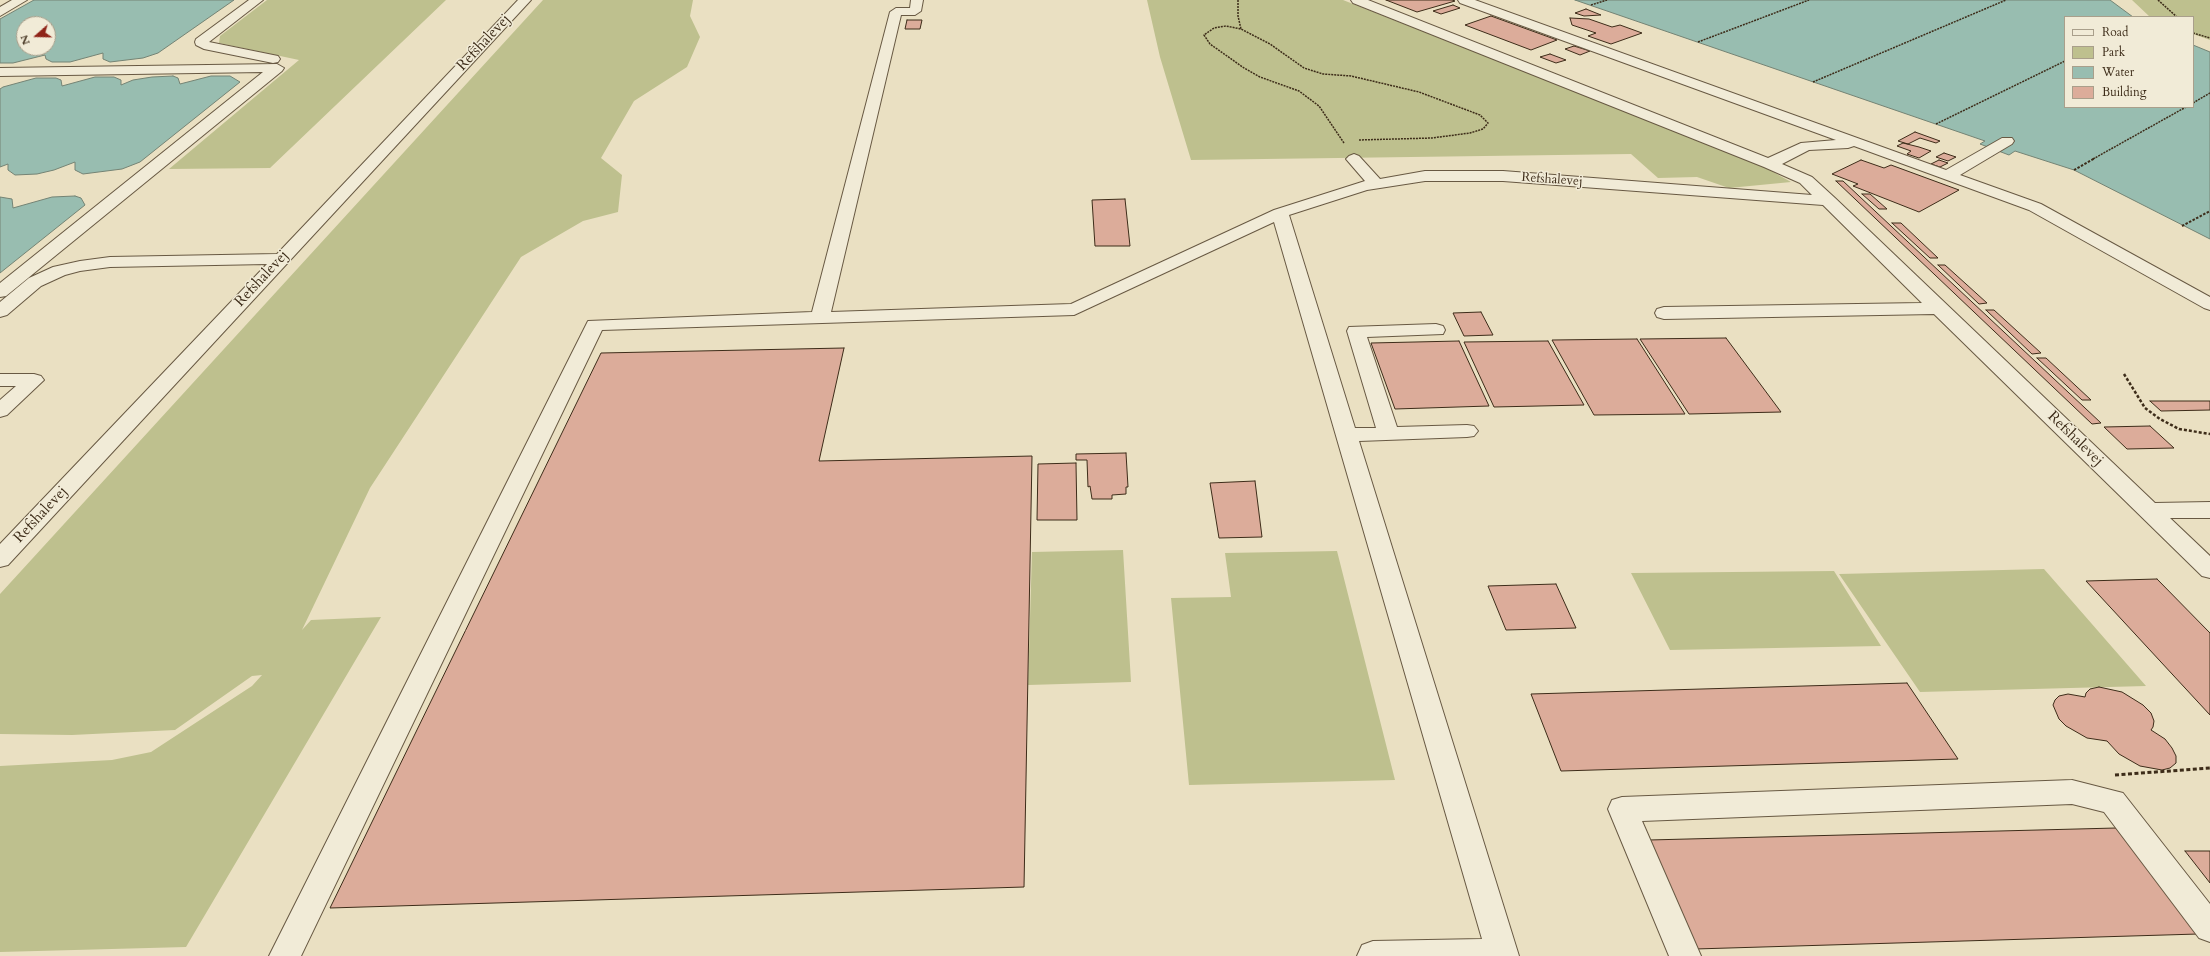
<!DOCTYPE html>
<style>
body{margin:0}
#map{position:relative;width:2210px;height:956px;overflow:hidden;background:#eae0c2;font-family:Cardo,serif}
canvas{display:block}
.legend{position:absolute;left:2064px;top:16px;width:130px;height:92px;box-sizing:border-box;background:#f1ebd7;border:1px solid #a99f8b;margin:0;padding:5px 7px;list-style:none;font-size:12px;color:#3d2c19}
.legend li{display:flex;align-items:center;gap:8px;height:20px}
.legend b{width:20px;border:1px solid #a99f8b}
.north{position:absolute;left:16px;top:16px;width:40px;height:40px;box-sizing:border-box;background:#f1ebd7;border:1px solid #a99f8b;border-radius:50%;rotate:250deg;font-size:11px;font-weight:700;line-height:16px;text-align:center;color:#3d2c19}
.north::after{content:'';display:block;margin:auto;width:14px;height:18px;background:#8f2418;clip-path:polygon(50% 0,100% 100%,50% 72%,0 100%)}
</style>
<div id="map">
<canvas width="2210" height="956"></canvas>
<ul class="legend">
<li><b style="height:5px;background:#f1ebd7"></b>Road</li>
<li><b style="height:11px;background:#bec08e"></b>Park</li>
<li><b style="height:11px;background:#98bdb0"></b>Water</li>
<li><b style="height:11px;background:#dcac9a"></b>Building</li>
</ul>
<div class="north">N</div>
</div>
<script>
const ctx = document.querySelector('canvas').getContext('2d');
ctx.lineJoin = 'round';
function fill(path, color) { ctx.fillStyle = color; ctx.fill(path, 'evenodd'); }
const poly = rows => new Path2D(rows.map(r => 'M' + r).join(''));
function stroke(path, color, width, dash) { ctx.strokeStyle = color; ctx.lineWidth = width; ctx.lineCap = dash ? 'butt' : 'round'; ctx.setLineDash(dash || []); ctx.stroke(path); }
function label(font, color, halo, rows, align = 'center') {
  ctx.font = font + ' Cardo,serif'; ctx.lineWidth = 3; ctx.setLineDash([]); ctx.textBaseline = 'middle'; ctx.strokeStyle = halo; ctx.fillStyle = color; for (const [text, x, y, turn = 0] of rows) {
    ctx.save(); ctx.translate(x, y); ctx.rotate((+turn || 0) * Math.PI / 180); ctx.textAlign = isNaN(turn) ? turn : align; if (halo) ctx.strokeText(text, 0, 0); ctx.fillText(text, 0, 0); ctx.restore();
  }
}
const green = poly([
 [267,0,446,0,270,168,169,169,299,60,219,43,220,36],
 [543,0,693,0,690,16,700,37,687,67,634,101,601,158,622,175,618,212,583,221,521,257,370,488,302,630,311,620,381,617,186,947,0,952,0,766,112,760,151,752,252,686,262,675,252,676,175,730,72,735,0,734,0,594],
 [1147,0,1343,0,1728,152,1766,168,1791,182,1729,188,1697,177,1658,178,1631,154,1191,160,1160,57],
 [2132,0,2210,0,2210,40,2193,34,2193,17,2150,17],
 [1123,550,1131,682,1028,685,1032,552],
 [1337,551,1395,780,1189,785,1171,598,1231,597,1225,553],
 [2044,569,2146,686,1920,692,1839,574],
 [1834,571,1881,646,1670,650,1631,573]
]);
const water = poly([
 [34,0,234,0,158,53,143,58,110,62,103,59,103,53,70,62,52,62,46,59,45,55,13,63,0,63,0,19,34,0],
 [24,24,48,24,48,48,24,48,24,24],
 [1575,0,2110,0,2133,17,2065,17,2065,107,2193,107,2193,45,2210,52,2210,239,2074,170,2015,151,2009,155,1980,144,1985,141,1575,0],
 [173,76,178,78,180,84,211,76,230,76,240,82,140,162,122,169,83,174,75,170,75,162,54,170,37,174,15,175,8,170,8,164,0,167,0,89,3,87,36,78,56,78,61,80,62,86,95,77,114,77,121,80,121,85,133,80,152,77,173,76],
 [75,196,81,198,85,205,0,273,0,197,12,199,13,208,52,197,75,196]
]);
const building = poly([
 [1386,0,1452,0,1455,1,1417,12,1386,0],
 [1453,5,1460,8,1441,14,1433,11,1453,5],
 [1586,9,1601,15,1584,16,1575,13,1586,9],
 [1491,16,1557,40,1531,50,1465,25,1491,16],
 [1570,18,1589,19,1612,27,1620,25,1642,33,1611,44,1588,36,1596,33,1572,25,1570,18],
 [907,20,922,20,920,29,905,29,907,20],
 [1574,46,1590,51,1580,55,1565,49,1574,46],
 [1550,54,1566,60,1556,63,1540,57,1550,54],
 [1915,132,1940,141,1936,143,1920,138,1908,144,1898,141,1915,132],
 [1903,143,1919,147,1931,151,1919,158,1907,154,1911,151,1897,146,1903,143],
 [1944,153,1956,157,1948,161,1936,157,1944,153],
 [1861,160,1884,168,1891,165,1959,190,1919,212,1853,186,1858,184,1832,174,1861,160],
 [1939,160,1948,163,1940,167,1931,164,1939,160],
 [1836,181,1843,181,2101,423,2092,424,1836,181],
 [1862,194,1870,194,1887,209,1879,209,1862,194],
 [1125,199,1130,246,1095,246,1092,200,1125,199],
 [1892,223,1901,223,1938,258,1930,258,1892,223],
 [1938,265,1945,265,1987,303,1979,304,1938,265],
 [1986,310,1994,310,2041,353,2032,354,1986,310],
 [1481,312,1493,335,1464,336,1453,313,1481,312],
 [1726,338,1781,412,1689,414,1640,339,1726,338],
 [1637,339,1685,414,1594,415,1552,340,1637,339],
 [1459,341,1489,406,1395,409,1371,343,1459,341],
 [1548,341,1584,405,1494,407,1464,342,1548,341],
 [844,348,819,461,1032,456,1024,887,330,908,601,353,844,348],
 [2037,358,2046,358,2091,400,2082,400,2037,358],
 [2150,401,2210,401,2210,410,2161,411,2150,401],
 [2150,426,2174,448,2127,449,2104,427,2150,426],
 [1126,453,1128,487,1126,487,1126,494,1112,495,1112,499,1092,499,1090,486,1088,487,1087,460,1076,460,1076,454,1126,453],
 [1076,463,1077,520,1037,520,1038,464,1076,463],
 [1255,481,1262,537,1219,538,1210,483,1255,481],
 [2157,579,2210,633,2210,715,2086,581,2157,579],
 [1556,584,1576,628,1506,630,1488,586,1556,584],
 [1907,683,1958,759,1561,771,1531,694,1907,683],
 [2099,687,2122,692,2143,705,2151,713,2154,721,2153,727,2151,730,2165,739,2172,748,2176,756,2176,763,2170,768,2162,770,2140,766,2119,754,2107,741,2087,738,2066,726,2059,719,2053,705,2055,700,2059,696,2068,694,2085,697,2086,693,2090,689,2099,687],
 [2116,828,2198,934,1695,949,1649,840,2116,828],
 [2185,851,2210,851,2210,883,2185,851]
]);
const pathFar3 = poly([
 [1238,0,1238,16,1241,29],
 [2158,0,2177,17],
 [1591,5,1607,0],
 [2193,33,2210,38],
 [1698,42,1809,0],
 [1813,82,2006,0],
 [2193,103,2210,93],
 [1936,124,2065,61],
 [1344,143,1319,106,1299,91,1260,77,1244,68,1210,44,1204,35,1214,28,1226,26,1241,29,1270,44,1304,68,1323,74,1351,76,1419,92,1480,115,1488,123,1483,129,1470,133,1432,138,1359,140],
 [2093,159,2186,107]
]);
const pathFar2 = poly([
 [2074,170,2095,158],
 [2182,226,2210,211]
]);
const pathFar1 = poly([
 [2124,374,2145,408,2160,419,2179,429,2210,434]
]);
const path = poly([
 [2115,775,2210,768]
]);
const minor = poly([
 [12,0,27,0,0,16,0,7,12,0],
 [249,0,263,0,209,42,278,56,280,59,278,62,273,63,204,49,196,45,195,42,196,39,249,0],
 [518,0,531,0,8,565,0,567,0,544,267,264,110,267,80,271,65,275,41,286,7,315,0,317,0,302,29,278,53,267,80,261,110,257,277,254,518,0],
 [911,0,923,0,921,11,915,15,901,15,831,312,1071,304,1274,210,1365,181,1346,159,1349,156,1354,154,1359,156,1380,179,1425,171,1503,171,1812,195,1800,183,1764,167,1353,3,1351,0,1368,0,1768,158,1801,143,1836,140,1460,3,1458,0,1475,0,1946,170,2002,138,2012,138,2014,141,2012,144,1960,175,2041,204,2210,297,2210,310,2204,308,2029,210,1854,146,1848,148,1809,150,1782,164,1812,177,1835,198,2155,503,2210,502,2210,518,2170,518,2210,556,2210,578,2202,576,1934,314,1664,319,1657,317,1655,313,1657,309,1664,307,1922,303,1823,205,1503,181,1425,181,1367,190,1289,215,1355,428,1376,428,1347,331,1349,327,1436,324,1443,326,1445,330,1443,334,1367,337,1397,427,1467,425,1474,426,1478,431,1474,436,1467,437,1359,441,1519,956,1357,956,1362,945,1373,941,1482,939,1274,222,1074,315,602,330,301,956,269,956,588,321,812,312,890,12,896,8,910,8,911,0],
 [277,64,284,68,282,71,6,296,0,297,0,283,263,72,0,76,0,68,277,64],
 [0,374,34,374,41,376,44,380,7,415,0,417,0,400,16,386,0,386,0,374],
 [2072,780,2123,793,2210,904,2210,942,2199,938,2104,812,2072,804,1642,821,1701,956,1669,956,1608,809,1612,800,1622,797,2072,780]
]);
const farStreetnames = [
 ["Refshalevej",1552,180,4]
];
const streetNames = [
 ["Refshalevej",484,43,-47],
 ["Refshalevej",262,279,-47],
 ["Refshalevej",2075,439,44],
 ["Refshalevej",41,515,-47]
];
fill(green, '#bec08e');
fill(water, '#98bdb0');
stroke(water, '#748374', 1);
fill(building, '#dcac9a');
stroke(building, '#3d2c19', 1);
stroke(minor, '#685943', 2);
stroke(pathFar3, '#3d2c19', 1.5, [2, 1]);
stroke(pathFar2, '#3d2c19', 2, [2.5, 1.5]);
stroke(pathFar1, '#3d2c19', 2.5, [3, 2]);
stroke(path, '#3d2c19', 3, [4, 2.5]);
fill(minor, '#f1ebd7');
label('13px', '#3d2c19', '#f1ebd7', farStreetnames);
label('15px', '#3d2c19', '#f1ebd7', streetNames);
</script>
